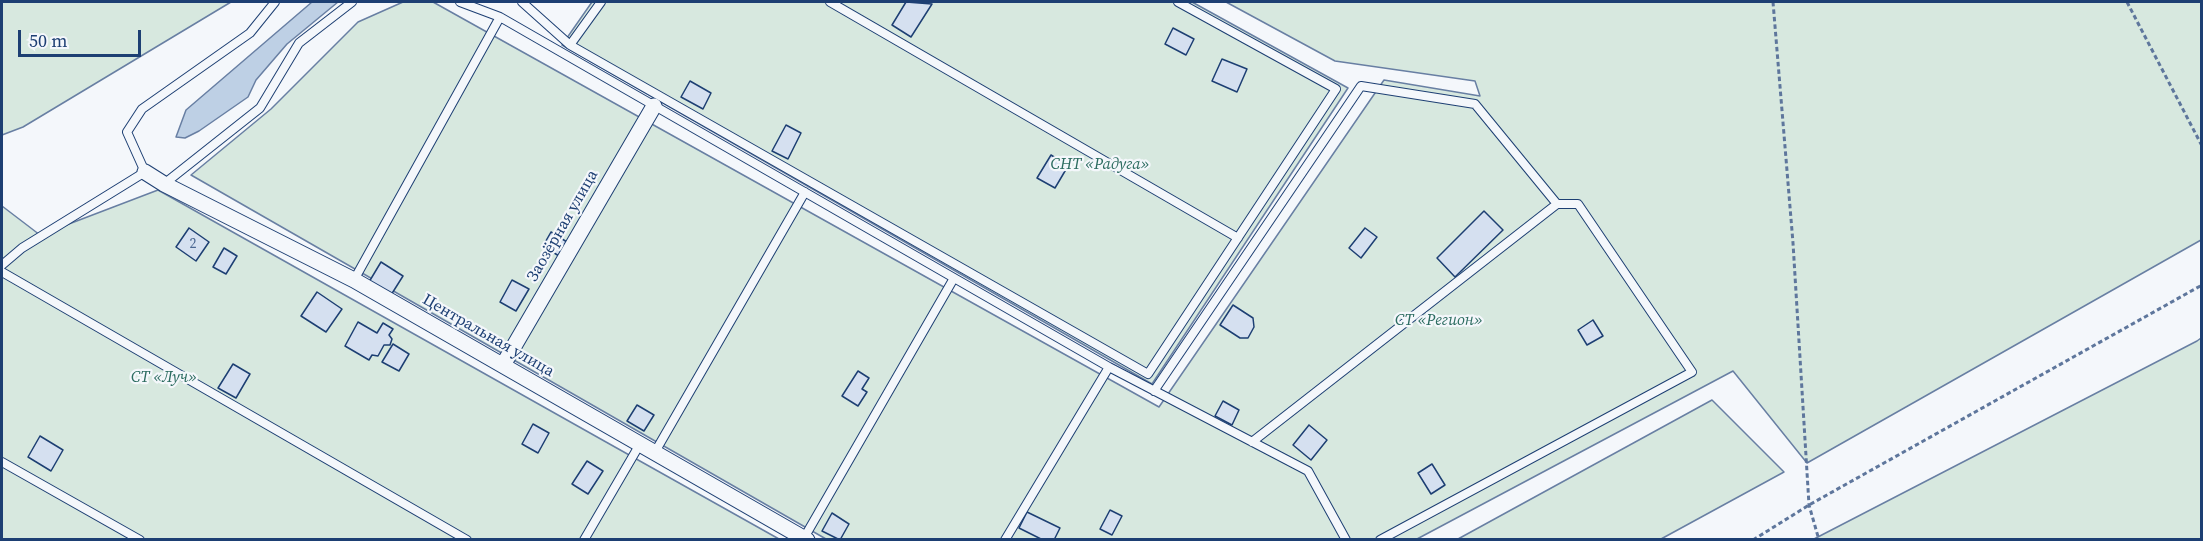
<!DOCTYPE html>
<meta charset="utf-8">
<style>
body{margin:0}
#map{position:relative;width:2203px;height:541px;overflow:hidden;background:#f4f7fb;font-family:"Source Serif 4",serif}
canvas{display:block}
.frame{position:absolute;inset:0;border:3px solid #1d3f73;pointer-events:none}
.scale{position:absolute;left:18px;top:30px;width:123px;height:27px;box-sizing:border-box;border:3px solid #1d3f73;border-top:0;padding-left:8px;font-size:18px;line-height:21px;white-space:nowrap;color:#1d3f73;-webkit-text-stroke:4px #f4f7fb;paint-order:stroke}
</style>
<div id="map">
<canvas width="2203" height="541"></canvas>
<div class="frame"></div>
<div class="scale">50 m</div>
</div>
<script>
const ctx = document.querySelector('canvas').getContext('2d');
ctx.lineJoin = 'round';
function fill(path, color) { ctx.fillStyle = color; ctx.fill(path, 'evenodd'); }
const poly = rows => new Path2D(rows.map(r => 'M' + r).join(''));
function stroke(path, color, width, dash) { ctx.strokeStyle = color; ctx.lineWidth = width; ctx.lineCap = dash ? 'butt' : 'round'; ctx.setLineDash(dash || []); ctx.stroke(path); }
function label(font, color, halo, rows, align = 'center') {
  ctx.font = font + ' "Source Serif 4",serif'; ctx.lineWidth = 4.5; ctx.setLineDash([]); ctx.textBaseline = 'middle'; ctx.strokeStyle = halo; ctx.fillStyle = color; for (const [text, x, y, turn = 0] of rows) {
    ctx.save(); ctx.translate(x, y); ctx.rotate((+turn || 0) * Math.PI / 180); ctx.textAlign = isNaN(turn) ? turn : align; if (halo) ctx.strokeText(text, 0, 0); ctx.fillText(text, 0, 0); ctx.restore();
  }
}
const green = poly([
 [2,2,231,2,23,127,2,135,2,2],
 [403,2,433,2,1159,407,1384,80,1480,96,1475,81,1335,61,1226,2,2201,2,2201,240,1807,463,1733,371,1417,539,826,539,191,175,271,109,358,22,403,2],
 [592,2,1192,2,1348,88,1152,384,562,45,592,2],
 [158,190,606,442,779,539,2,539,2,206,40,235,158,190],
 [2201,338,2201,539,1814,539,2197,341,2201,338],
 [1712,400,1784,472,1661,539,1458,539,1712,400]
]);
const water = poly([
 [312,2,338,2,287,44,256,80,248,97,199,131,185,138,176,137,186,110,312,2]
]);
const building = poly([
 [906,2,932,4,911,37,892,25,906,2],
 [1173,28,1194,39,1186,55,1165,44,1173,28],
 [1222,59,1247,69,1237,92,1212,81,1222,59],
 [690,81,711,93,703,109,681,97,690,81],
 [786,125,801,133,788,159,772,151,786,125],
 [1051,155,1068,166,1055,188,1037,178,1051,155],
 [1484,211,1503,230,1455,277,1437,258,1484,211],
 [189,228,209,242,196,261,176,247,189,228],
 [1365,228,1377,237,1361,258,1349,248,1365,228],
 [551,232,567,242,559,256,543,246,551,232],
 [224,248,237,256,226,274,213,267,224,248],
 [381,262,403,276,391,295,369,282,381,262],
 [512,280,529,289,516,311,500,302,512,280],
 [317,292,342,309,326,332,301,316,317,292],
 [1233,305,1253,318,1254,327,1248,338,1240,338,1220,325,1233,305],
 [1593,320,1603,336,1587,345,1578,330,1593,320],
 [358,322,377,333,383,323,393,329,389,335,392,339,390,345,384,345,378,356,372,355,369,360,345,346,358,322],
 [393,344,409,354,399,371,382,362,393,344],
 [233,364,250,374,236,398,218,388,233,364],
 [858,371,869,378,862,389,867,392,858,406,842,396,858,371],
 [1223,401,1239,410,1232,425,1215,416,1223,401],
 [637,405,654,415,644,431,627,421,637,405],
 [533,424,549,433,538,453,522,444,533,424],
 [1309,425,1327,440,1311,460,1293,445,1309,425],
 [40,436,63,450,51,471,28,457,40,436],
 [587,461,603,471,588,494,572,484,587,461],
 [1432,464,1445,485,1431,494,1418,473,1432,464],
 [1110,510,1122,516,1112,535,1100,529,1110,510],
 [1027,512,1060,528,1054,540,1043,540,1019,528,1027,512],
 [832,513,849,524,840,540,822,531,832,513]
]);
const path = poly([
 [1773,2,1793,243,1809,505,1819,540],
 [2127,2,2202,146],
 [1753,540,1809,505,2202,285]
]);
const lane = poly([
 [460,2,500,17,1109,367],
 [522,2,570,45,1148,374,1336,89,1178,2],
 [830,2,1238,238],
 [570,45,601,2],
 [164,184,260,108,299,43,352,2],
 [2,265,22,248,145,172,127,132,142,109,250,33,275,2],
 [2,272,467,540],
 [354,280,500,17],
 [1154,391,1361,86,1475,104,1557,204],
 [1252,442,1557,204,1578,204,1692,372,1380,540],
 [655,452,805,192],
 [2,462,140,540],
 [804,538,954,278],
 [584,540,640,444],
 [1005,540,1109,367,1308,471,1346,540]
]);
const street = poly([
 [145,172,164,184,354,280,807,540],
 [503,365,654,106]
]);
const numberNames = [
 ["2",193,244]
];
const parkNames = [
 ["СНТ «Радуга»",1100,165],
 ["СТ «Регион»",1439,321],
 ["СТ «Луч»",164,378]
];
const streetNames = [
 ["Заозёрная улица",563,226,-60],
 ["Центральная улица",488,336,30]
];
fill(green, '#d7e8df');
stroke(green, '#687fa3', 1.5);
fill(water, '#bed0e5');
stroke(water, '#687fa3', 1.5);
fill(building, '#d5e0f0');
stroke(building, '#1d3f73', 1.5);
stroke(lane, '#1d3f73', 10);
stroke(street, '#1d3f73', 17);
stroke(path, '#5e769c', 3, [4.5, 3]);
stroke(lane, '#f4f7fb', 8);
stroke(street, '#f4f7fb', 15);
label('14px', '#4b6792', null, numberNames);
label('italic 16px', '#2c6c60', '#f4f7fb', parkNames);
label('16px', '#1d3f73', '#f4f7fb', streetNames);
</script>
